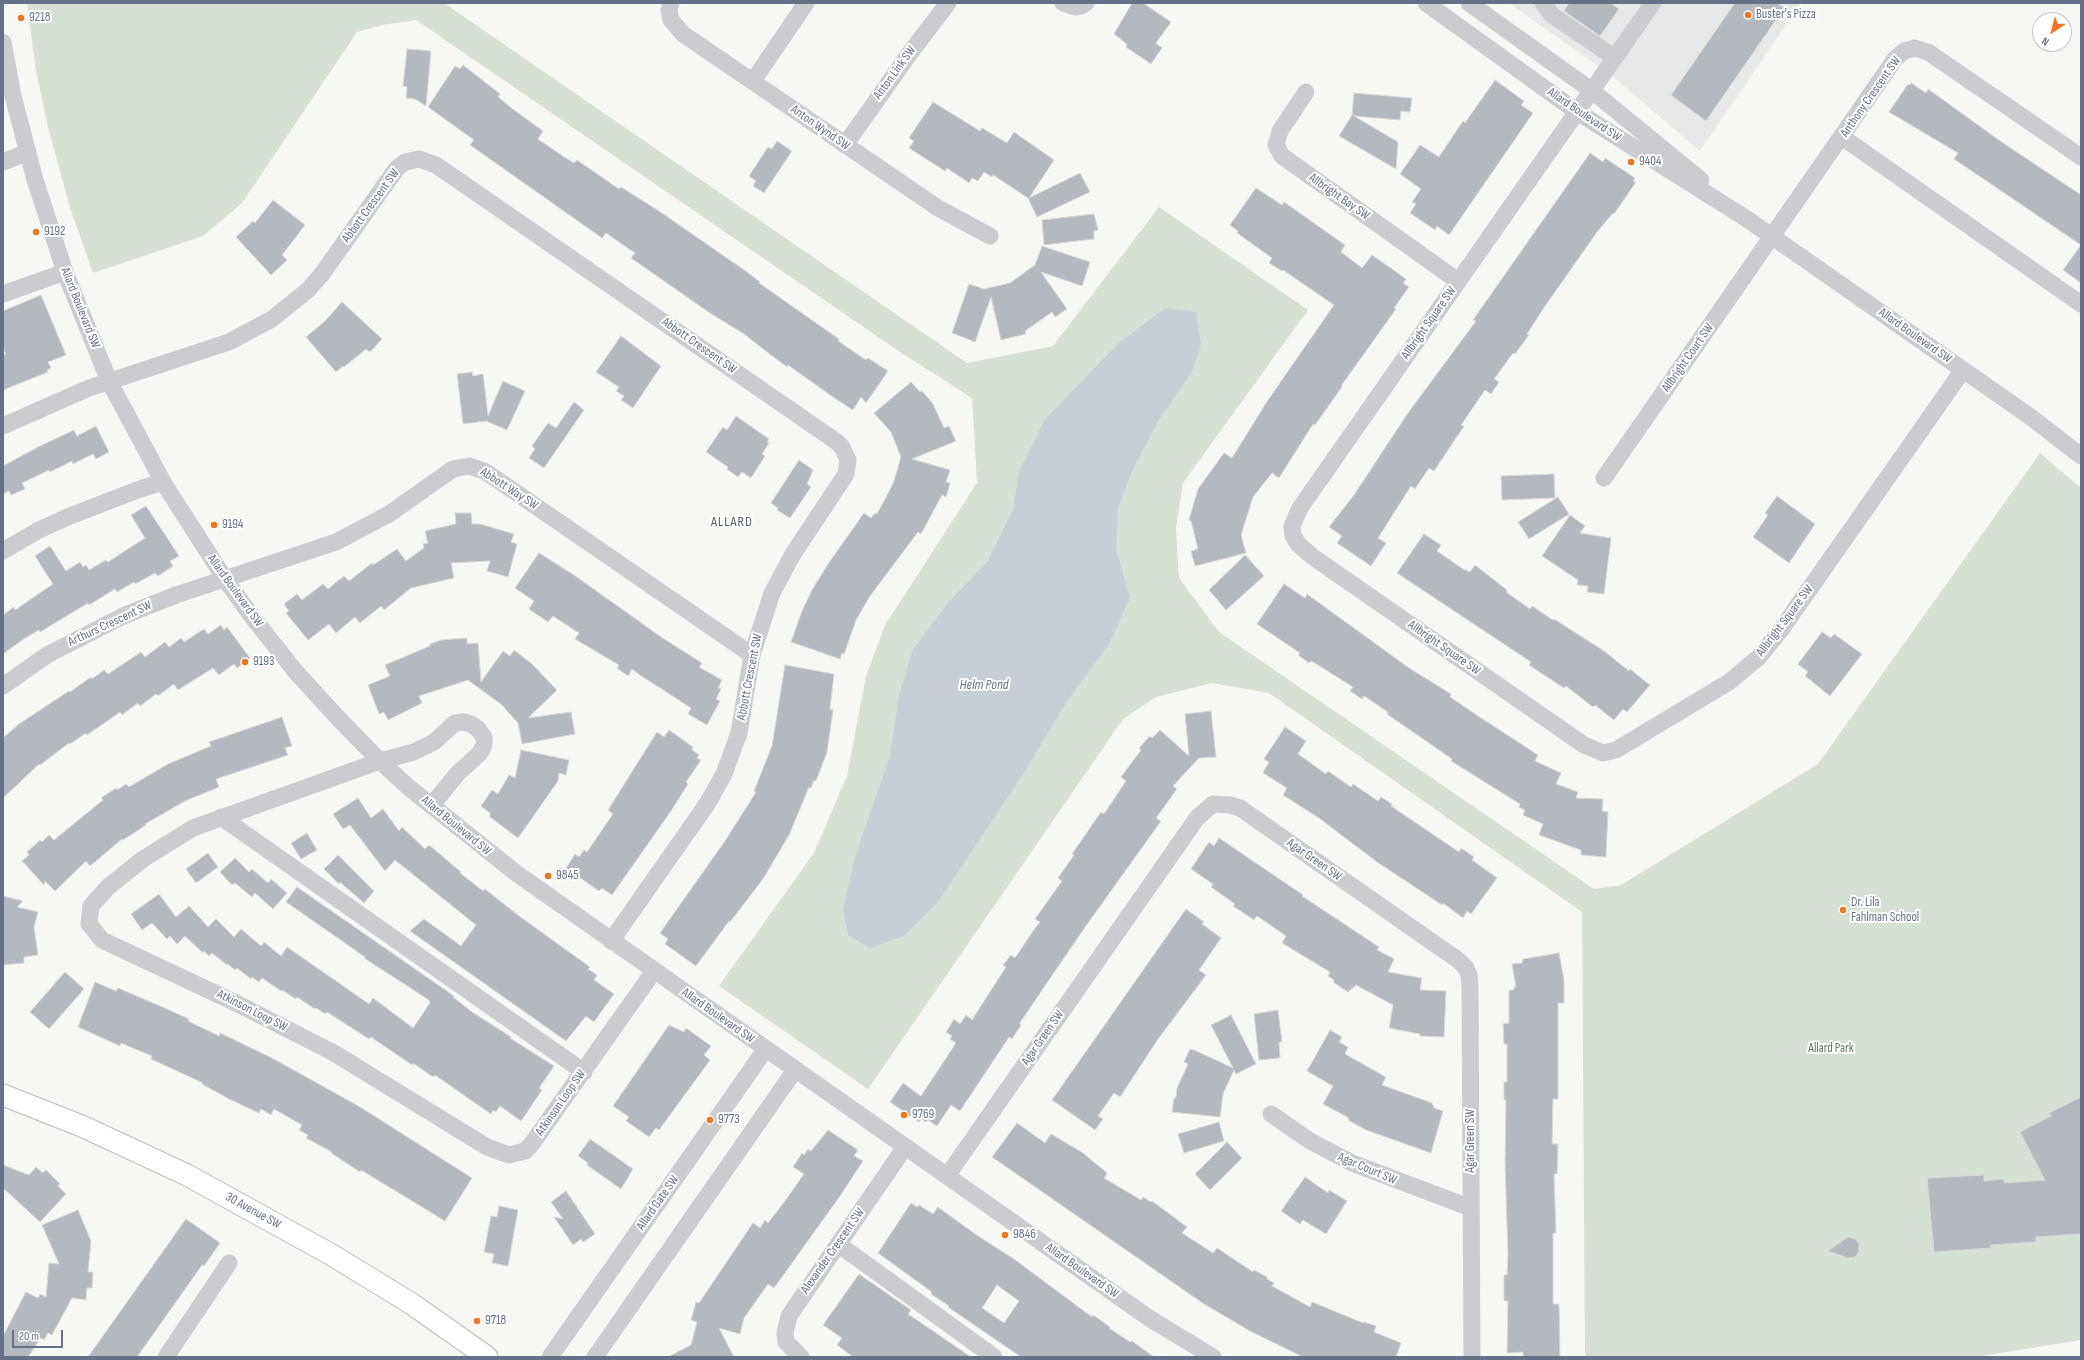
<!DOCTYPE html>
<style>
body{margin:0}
#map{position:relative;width:2084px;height:1360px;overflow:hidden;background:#f7f8f4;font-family:"Sofia Sans Condensed",sans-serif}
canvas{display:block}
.frame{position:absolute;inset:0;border:4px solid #657187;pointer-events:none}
.north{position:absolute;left:2032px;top:12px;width:40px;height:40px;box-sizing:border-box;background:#fff;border:1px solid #c1c6cf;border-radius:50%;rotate:215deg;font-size:11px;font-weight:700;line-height:16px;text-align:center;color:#657187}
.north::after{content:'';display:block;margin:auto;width:14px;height:18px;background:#ed761f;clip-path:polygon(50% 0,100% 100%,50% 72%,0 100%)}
.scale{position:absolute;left:12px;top:1330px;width:51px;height:18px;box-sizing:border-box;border:2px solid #657187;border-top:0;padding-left:5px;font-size:12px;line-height:14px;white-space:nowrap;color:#657187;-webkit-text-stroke:3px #fff;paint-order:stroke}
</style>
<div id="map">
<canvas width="2084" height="1360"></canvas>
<div class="frame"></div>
<div class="north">N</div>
<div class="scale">20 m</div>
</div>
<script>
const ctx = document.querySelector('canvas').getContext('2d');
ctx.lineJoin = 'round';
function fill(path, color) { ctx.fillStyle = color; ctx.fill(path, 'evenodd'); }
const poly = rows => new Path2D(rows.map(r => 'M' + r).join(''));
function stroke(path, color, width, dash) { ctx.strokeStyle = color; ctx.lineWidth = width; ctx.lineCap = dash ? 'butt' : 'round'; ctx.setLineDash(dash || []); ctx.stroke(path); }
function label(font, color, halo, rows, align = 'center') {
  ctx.font = font + ' "Sofia Sans Condensed",sans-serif'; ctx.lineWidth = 4; ctx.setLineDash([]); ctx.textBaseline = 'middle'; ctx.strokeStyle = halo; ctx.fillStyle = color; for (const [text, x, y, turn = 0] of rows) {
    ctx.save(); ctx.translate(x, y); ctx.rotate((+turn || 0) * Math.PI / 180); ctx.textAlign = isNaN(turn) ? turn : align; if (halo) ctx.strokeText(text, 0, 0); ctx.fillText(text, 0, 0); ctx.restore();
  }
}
const built = poly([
 [1509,3,1801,3,1700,151,1612,76]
]);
const green = poly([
 [27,3,444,3,967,363,1053,346,1159,207,1308,310,1183,483,1176,528,1179,578,1219,632,1594,889,1621,885,1818,764,2040,453,2081,488,2081,1340,1976,1357,1585,1357,1582,912,1269,693,1212,683,1156,697,1123,719,868,1089,719,986,814,853,847,776,866,676,885,625,977,483,972,398,900,352,416,20,382,25,357,32,242,203,203,236,93,273,70,208,48,127,36,71]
]);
const water = poly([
 [1165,308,1196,312,1201,344,1192,372,1160,418,1134,467,1118,507,1116,548,1130,598,1109,644,1067,701,1025,771,938,902,904,936,870,948,848,935,843,909,855,857,890,756,899,696,912,651,948,603,988,561,1013,510,1019,472,1045,419,1119,343]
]);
const building = poly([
 [1132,3,1143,3,1171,22,1156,43,1162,48,1151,64,1126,47,1127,44,1114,34,1132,3],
 [1569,3,1610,3,1619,9,1600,36,1564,11,1569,3],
 [1735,3,1777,3,1784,8,1706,121,1671,95,1735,3],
 [407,49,431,51,426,106,415,99,406,98,407,87,403,86,407,49],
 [463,65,500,94,498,97,514,110,543,131,538,139,564,157,574,163,577,160,619,189,621,187,659,211,747,272,760,282,759,283,839,339,838,341,866,360,868,358,888,371,866,403,861,397,853,410,833,397,788,365,787,367,771,355,744,334,710,313,631,258,635,253,606,233,602,238,470,145,474,140,428,107,455,66,460,69,463,65],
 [1495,80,1524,101,1521,105,1533,113,1449,235,1437,226,1435,230,1410,213,1416,204,1412,202,1421,189,1400,174,1420,145,1439,157,1463,121,1465,123,1495,80],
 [1911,83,1926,93,1928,89,2003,143,2081,195,2081,283,2063,270,2081,245,1954,159,1958,153,1889,112,1908,84,1910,85,1911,83],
 [1354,93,1412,98,1410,112,1401,111,1400,120,1354,116,1398,142,1396,169,1339,136,1352,115,1354,93],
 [933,102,980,131,982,128,1007,143,1014,132,1054,160,1029,198,1080,173,1090,192,1037,217,1028,198,993,175,992,177,984,172,978,181,972,178,969,183,947,168,945,171,909,148,914,141,909,138,933,102],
 [777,141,792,151,764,193,753,186,756,181,749,176,768,147,772,149,777,141],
 [1590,153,1603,162,1605,158,1635,178,1633,181,1636,182,1614,214,1613,213,1597,232,1543,309,1527,334,1529,335,1515,354,1513,353,1494,379,1499,382,1491,394,1485,390,1461,425,1464,426,1434,471,1429,468,1415,489,1411,486,1378,538,1386,543,1371,566,1337,543,1342,536,1329,527,1354,495,1408,413,1476,321,1473,320,1590,153],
 [1256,188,1282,205,1284,202,1345,245,1341,252,1362,268,1372,255,1406,279,1403,283,1409,287,1394,308,1396,309,1341,386,1342,387,1315,425,1313,424,1279,478,1272,473,1253,497,1241,535,1246,553,1195,566,1191,551,1198,549,1191,521,1189,520,1198,489,1224,453,1232,458,1268,400,1334,305,1283,270,1282,271,1269,263,1272,258,1237,233,1238,231,1230,225,1256,188],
 [273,200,305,225,282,255,287,260,271,275,236,237,253,221,255,223,273,200],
 [1094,214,1098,230,1094,231,1094,239,1044,245,1042,220,1094,214],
 [1042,246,1090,262,1082,286,1041,272,1067,309,1055,317,1052,312,1025,331,1026,334,1001,340,991,297,975,342,952,333,969,284,984,289,1010,283,1035,265,1042,246],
 [41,295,66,355,48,362,51,368,47,370,48,372,3,390,3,355,6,354,3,348,3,311,41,295],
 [342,302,382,339,370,352,366,349,344,367,343,366,336,372,306,337,325,321,342,302],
 [621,336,661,366,633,408,621,400,624,396,616,391,619,387,596,372,621,336],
 [472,372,473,376,483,374,488,416,503,381,525,391,507,430,486,421,463,424,457,374,472,372],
 [911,382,920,392,922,391,933,404,944,428,949,426,956,441,912,459,950,470,946,482,950,483,946,497,942,495,921,534,918,532,870,596,856,620,844,654,842,653,840,659,791,642,802,611,812,590,828,564,864,513,871,518,875,513,877,514,893,484,901,457,891,432,874,413,911,382],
 [574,402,584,410,544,468,529,458,535,449,532,446,548,423,556,428,574,402],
 [736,416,769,439,767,442,769,443,762,454,765,456,751,478,742,472,738,477,727,469,728,467,706,452,723,427,727,430,736,416],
 [96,426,109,452,96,459,93,454,73,464,72,461,50,472,49,470,22,483,25,489,11,495,9,491,3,494,3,466,38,447,74,430,77,436,96,426],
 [799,460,813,470,807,484,811,487,790,518,777,510,778,508,771,503,799,460],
 [1554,474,1555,498,1502,500,1501,476,1554,474],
 [1777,496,1815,524,1789,563,1753,537,1768,515,1765,513,1777,496],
 [1558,497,1569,514,1529,539,1518,522,1558,497],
 [146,506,179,556,170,561,173,566,158,576,155,573,135,584,134,582,117,592,115,589,89,605,88,603,40,632,39,630,25,638,3,654,3,615,14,607,15,610,53,584,35,556,50,546,66,571,80,562,83,567,86,565,89,570,106,560,108,562,145,538,131,515,146,506],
 [455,513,471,513,472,524,480,524,514,534,511,542,517,544,508,577,487,571,490,561,451,563,454,578,411,588,384,610,381,606,360,623,355,617,336,633,329,624,308,640,286,613,289,611,284,604,297,594,302,600,323,584,328,589,344,576,349,581,372,563,373,565,397,549,406,561,424,548,423,544,428,543,425,531,456,524,455,513],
 [1570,515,1585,526,1580,533,1611,538,1604,594,1587,592,1588,586,1577,585,1578,580,1542,556,1570,515],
 [1424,534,1441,545,1437,551,1463,569,1470,572,1475,565,1507,590,1506,592,1530,609,1532,606,1553,620,1554,619,1604,651,1629,671,1630,669,1650,685,1627,712,1623,709,1614,720,1595,705,1593,707,1566,686,1564,688,1529,665,1531,662,1397,573,1424,534],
 [539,553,574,575,661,637,702,663,699,667,722,680,718,688,721,689,716,699,720,701,707,725,688,714,691,708,640,675,632,669,628,676,617,668,619,665,575,639,579,633,553,616,548,622,529,609,534,601,515,588,539,553],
 [1245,555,1264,576,1226,610,1209,590,1245,555],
 [1284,584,1305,598,1307,594,1409,668,1451,694,1450,697,1478,716,1538,755,1535,761,1561,773,1556,784,1578,792,1576,798,1603,799,1602,811,1608,812,1606,857,1581,855,1581,850,1539,835,1543,824,1523,815,1525,810,1519,807,1520,804,1451,761,1452,759,1387,714,1388,712,1364,696,1362,699,1350,691,1353,687,1318,665,1311,661,1309,663,1298,655,1300,653,1257,624,1284,584],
 [221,625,224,630,227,627,250,658,237,668,234,664,219,675,213,668,178,690,174,684,158,696,156,694,140,706,138,703,122,715,120,712,87,735,86,733,70,744,69,743,40,765,39,764,3,798,3,738,19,724,69,691,70,692,91,677,92,679,104,670,108,674,141,652,145,657,165,642,169,647,181,638,184,642,204,629,208,634,221,625],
 [1822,632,1831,638,1834,634,1862,654,1830,696,1805,676,1808,672,1798,664,1822,632],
 [467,638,467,644,478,643,481,682,503,651,510,656,514,650,532,664,557,690,528,718,571,712,575,734,522,744,518,723,502,705,468,680,419,696,422,703,388,720,384,712,379,714,368,685,390,676,385,665,430,646,430,644,441,640,467,638],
 [785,665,834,674,830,709,833,710,827,752,816,781,814,780,811,788,809,787,789,835,763,879,730,922,729,921,696,966,665,944,668,939,660,933,725,841,756,792,754,791,772,746,785,665],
 [1211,711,1216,757,1199,758,1173,786,1177,789,1156,818,1161,821,1083,930,1019,1024,1021,1025,1012,1039,1009,1037,960,1111,951,1105,937,1126,928,1120,926,1122,921,1119,919,1122,890,1102,903,1083,921,1096,956,1043,950,1039,952,1036,946,1032,954,1019,960,1024,966,1015,972,1020,1006,967,1003,965,1011,955,1015,958,1033,931,1040,922,1035,919,1062,881,1058,878,1074,855,1072,854,1101,812,1104,814,1126,781,1121,777,1141,750,1139,748,1150,736,1152,738,1160,730,1189,756,1185,714,1211,711],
 [282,717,292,746,285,748,288,755,216,779,219,787,185,801,145,824,146,825,123,840,122,839,90,866,86,861,55,891,45,881,44,885,22,861,29,855,27,852,40,840,42,842,49,835,54,840,103,800,101,798,116,788,117,790,126,784,129,787,168,764,211,746,209,742,282,717],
 [1285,727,1306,741,1298,754,1326,774,1328,771,1351,787,1353,784,1378,801,1381,797,1392,804,1391,806,1459,852,1461,848,1474,857,1472,860,1497,878,1471,914,1467,911,1463,918,1443,903,1442,905,1377,862,1319,818,1283,795,1287,788,1263,773,1269,762,1264,759,1285,727],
 [669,730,693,747,692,750,699,755,697,758,701,760,686,782,688,784,671,811,612,895,602,888,599,891,566,868,575,854,579,857,584,850,587,852,613,814,608,810,657,732,664,737,669,730],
 [521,750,569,760,566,775,559,773,558,781,518,838,490,817,490,813,481,806,492,790,498,794,509,775,515,778,521,750],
 [358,798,371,818,383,809,399,831,402,827,425,849,429,845,461,872,460,873,483,891,485,889,519,916,590,967,588,969,597,975,594,980,614,994,594,1022,586,1016,566,1041,410,931,424,919,461,946,476,925,395,860,385,871,350,825,343,829,333,814,358,798],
 [307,833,317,850,301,859,291,843,307,833],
 [1219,838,1303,895,1302,896,1379,947,1377,950,1394,959,1388,972,1422,978,1420,990,1446,991,1444,1037,1420,1036,1420,1034,1389,1028,1393,1005,1356,985,1348,992,1333,982,1334,980,1328,976,1330,972,1282,943,1286,936,1257,916,1254,920,1233,906,1235,904,1211,887,1213,884,1191,869,1209,842,1214,846,1219,838],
 [208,853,218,867,196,883,186,869,208,853],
 [338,855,374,891,364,903,340,882,339,884,324,869,338,855],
 [235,858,249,872,252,869,268,883,271,879,287,893,273,909,255,893,252,897,235,883,232,885,220,872,235,858],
 [297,887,454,996,453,997,472,1012,511,1037,510,1038,554,1066,539,1088,542,1090,521,1121,500,1106,496,1112,493,1110,491,1114,435,1075,433,1077,413,1063,412,1065,371,1037,369,1039,327,1012,325,1014,316,1008,315,1009,297,997,296,999,282,990,281,991,262,978,259,982,252,977,251,979,237,968,235,970,228,964,227,965,212,953,209,956,204,951,203,953,185,936,177,944,170,936,167,939,152,923,142,930,131,914,159,894,176,917,189,906,208,927,216,919,234,937,241,929,261,946,264,942,281,956,287,947,369,1004,373,998,413,1028,430,1003,429,1000,364,958,365,957,286,902,297,887],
 [3,896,23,901,17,907,38,912,34,927,38,955,24,957,24,963,3,965,3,896],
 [1186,909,1204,922,1202,924,1221,938,1199,970,1206,975,1158,1039,1120,1097,1114,1093,1098,1116,1103,1119,1095,1130,1052,1100,1186,909],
 [1559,953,1564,980,1564,1003,1558,1003,1558,1099,1553,1099,1552,1144,1558,1144,1557,1174,1554,1174,1556,1233,1553,1233,1553,1304,1559,1304,1560,1357,1523,1357,1523,1352,1507,1353,1508,1301,1504,1301,1504,1275,1507,1275,1508,1255,1505,1162,1506,1100,1504,1100,1504,1082,1507,1082,1507,1044,1504,1044,1503,1024,1509,1023,1509,990,1514,990,1514,987,1516,987,1512,964,1522,963,1523,959,1559,953],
 [65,972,84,989,49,1029,30,1012,65,972],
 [95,982,116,991,118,988,167,1009,189,1019,188,1021,219,1036,220,1033,272,1058,360,1107,472,1178,445,1221,361,1170,360,1172,331,1153,332,1152,306,1138,308,1135,299,1130,302,1125,274,1109,271,1115,261,1109,259,1113,229,1099,202,1084,203,1083,151,1059,152,1056,121,1043,120,1046,78,1027,95,982],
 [1278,1010,1282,1042,1279,1042,1280,1058,1259,1060,1254,1014,1278,1010],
 [1231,1015,1256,1064,1236,1074,1234,1070,1223,1094,1220,1117,1172,1112,1174,1098,1176,1098,1177,1088,1188,1064,1184,1062,1190,1049,1194,1050,1233,1068,1211,1025,1231,1015],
 [669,1025,684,1032,686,1028,711,1046,704,1055,710,1060,659,1130,656,1128,649,1137,626,1121,629,1117,613,1106,669,1025],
 [1330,1030,1342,1037,1339,1042,1348,1047,1345,1054,1386,1077,1382,1085,1432,1103,1434,1108,1443,1111,1431,1153,1366,1130,1348,1120,1349,1118,1323,1104,1333,1086,1307,1071,1330,1030],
 [2081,1097,2081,1234,2036,1237,2036,1242,1990,1245,1991,1248,1934,1252,1927,1178,1984,1175,1984,1181,2004,1179,2004,1183,2045,1180,2020,1132,2051,1116,2049,1113,2081,1097],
 [1219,1122,1224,1141,1184,1153,1178,1134,1219,1122],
 [1017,1123,1045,1143,1051,1134,1083,1153,1107,1173,1104,1178,1141,1200,1143,1197,1151,1202,1152,1201,1187,1227,1182,1233,1213,1253,1217,1248,1253,1272,1254,1270,1267,1277,1267,1279,1274,1283,1272,1286,1310,1307,1312,1302,1363,1323,1364,1322,1376,1326,1374,1332,1401,1343,1396,1357,1303,1357,1250,1331,1204,1304,992,1157,1017,1123],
 [828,1130,858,1150,854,1156,863,1161,840,1196,774,1288,768,1284,744,1318,740,1334,719,1328,734,1357,668,1357,691,1345,697,1322,691,1320,696,1302,699,1303,753,1223,760,1228,765,1220,768,1223,785,1201,804,1174,793,1167,802,1153,804,1155,808,1149,811,1151,828,1130],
 [590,1139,633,1169,621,1189,587,1165,588,1163,578,1156,590,1139],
 [1227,1142,1242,1158,1210,1190,1195,1174,1227,1142],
 [3,1165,29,1175,36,1167,43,1173,46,1170,60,1184,58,1186,66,1194,40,1222,3,1188,3,1165],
 [1305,1177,1328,1193,1329,1190,1347,1201,1326,1234,1303,1220,1300,1224,1281,1211,1305,1177],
 [566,1191,595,1234,583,1242,581,1239,573,1245,554,1217,563,1219,551,1202,566,1191],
 [911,1203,917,1207,919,1205,933,1214,938,1207,975,1234,1014,1259,1092,1317,1093,1315,1110,1327,1109,1328,1130,1342,1132,1341,1154,1357,1021,1357,948,1307,949,1306,931,1294,932,1292,878,1253,911,1203],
 [997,1285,1019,1301,1004,1323,982,1308,997,1285],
 [499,1206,518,1210,508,1266,492,1263,494,1254,484,1252,491,1216,497,1217,499,1206],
 [78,1210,91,1241,88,1272,93,1272,92,1288,87,1288,86,1300,72,1298,52,1335,48,1333,44,1340,41,1338,28,1357,3,1357,3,1336,26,1292,38,1298,40,1294,46,1297,49,1263,59,1264,42,1225,78,1210],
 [186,1219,220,1243,204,1266,202,1265,137,1357,88,1357,186,1219],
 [1848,1237,1855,1239,1859,1243,1859,1252,1855,1257,1848,1258,1828,1251,1848,1237],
 [859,1274,911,1310,908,1314,971,1357,853,1357,837,1345,842,1338,823,1325,859,1274]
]);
const minor = poly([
 [671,3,669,10,671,20,683,34,938,208,990,236],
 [1063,3,1075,7,1081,6,1086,3],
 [1426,3,1576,111,1747,219,2032,418,2081,456],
 [1469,3,1591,90,1701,180],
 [1543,3,1552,15,1614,57],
 [1653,3,1300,508,1292,526,1293,535,1298,544,1313,557,1584,745,1603,753,1616,750,1729,682,1759,657,1780,631,1963,370],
 [3,42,13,96,35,180,65,272,109,381,163,482,225,579,253,618,296,672,337,717,380,761,407,786,516,873,1149,1318,1213,1357],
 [753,81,806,3],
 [1306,92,1280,131,1276,145,1282,156,1458,281],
 [1842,137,2081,304],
 [845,145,910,53,948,3],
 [3,162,28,152],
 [3,294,65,272],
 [3,426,89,388,229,342,272,319,308,290,322,274,397,168,405,162,419,159,436,165,837,442,842,447,848,460,846,474,793,554,772,593,752,655,739,733,724,774,707,804,611,941],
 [1604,478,1895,59,1904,51,1915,48,1928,52,2081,157],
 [3,551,39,530,70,516,140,489,163,482],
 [3,686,47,655,123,616,176,595,336,542,389,514,453,469,469,466,484,471,492,476,752,655],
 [431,806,458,773,480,753,484,745,484,737,478,729,471,724,464,722,455,723,434,742,414,752,380,761,193,828,143,859,108,887,91,906,89,924,102,940,238,1004,334,1053,487,1147,509,1155,525,1151,531,1145,654,971],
 [221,817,584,1072],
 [1271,1114,1310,1141,1352,1163,1471,1208],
 [947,1176,1197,818,1213,804,1230,805,1240,808,1458,960,1466,968,1469,975,1470,987,1472,1357],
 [838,1244,994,1357],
 [166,1357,229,1263],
 [550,1357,765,1050],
 [595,1357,795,1070],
 [801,1357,786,1342,785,1333,789,1316,905,1147]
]);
const major = poly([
 [3,1095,84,1127,187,1175,332,1255,412,1304,487,1357]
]);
const markers = [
 [1748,15,4,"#ed761f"],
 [21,18,4,"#ed761f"],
 [1631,162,4,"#ed761f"],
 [36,232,4,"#ed761f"],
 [214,525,4,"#ed761f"],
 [245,662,4,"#ed761f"],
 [548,876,4,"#ed761f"],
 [1843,910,4,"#ed761f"],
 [904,1115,4,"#ed761f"],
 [710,1120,4,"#ed761f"],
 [1005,1235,4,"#ed761f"],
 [477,1321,4,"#ed761f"]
];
const poiNames = [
 ["Buster's Pizza",1756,15],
 ["9218",29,18],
 ["9404",1639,162],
 ["9192",44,232],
 ["9194",222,525],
 ["9193",253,662],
 ["9845",556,876],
 ["Dr. Lila",1851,903],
 ["Fahlman School",1851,918],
 ["9769",912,1115],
 ["9773",718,1120],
 ["9846",1013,1235],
 ["9718",485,1321]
];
const streetNames = [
 ["Anton Link SW",895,73,-54],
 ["Anthony Crescent SW",1871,97,-55],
 ["Allard Boulevard SW",1584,115,34],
 ["Anton Wynd SW",820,128,35],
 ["Allbright Bay SW",1339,197,35],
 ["Abbott Crescent SW",371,206,-54],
 ["Allard Boulevard SW",80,308,68],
 ["Allbright Square SW",1429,323,-55],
 ["Allard Boulevard SW",1915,336,35],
 ["Abbott Crescent SW",699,346,35],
 ["Allbright Court SW",1688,358,-55],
 ["Abbott Way SW",509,489,33],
 ["Allard Boulevard SW",235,591,54],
 ["Allbright Square SW",1785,621,-53],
 ["Arthurs Crescent SW",110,624,-25],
 ["Allbright Square SW",1444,648,35],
 ["Abbott Crescent SW",750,677,-79],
 ["Allard Boulevard SW",456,826,39],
 ["Agar Green SW",1314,860,35],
 ["Atkinson Loop SW",252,1011,27],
 ["Allard Boulevard SW",718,1016,35],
 ["Agar Green SW",1043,1038,-55],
 ["Atkinson Loop SW",561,1103,-55],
 ["Agar Green SW",1471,1141,-90],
 ["Agar Court SW",1367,1169,23],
 ["Allard Gate SW",658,1203,-55],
 ["30 Avenue SW",253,1211,29],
 ["Alexander Crescent SW",833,1251,-55],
 ["Allard Boulevard SW",1082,1271,35]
];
const parkNames = [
 ["Allard Park",1831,1049]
];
const neighbourhoodNames = [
 ["ALLARD",732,522]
];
const waterNames = [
 ["Helm Pond",984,685]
];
fill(built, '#e8e8e8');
fill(green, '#d7e0d5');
fill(water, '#c7ced5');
fill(building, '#b4b9c0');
stroke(building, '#d9d9d7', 1);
stroke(major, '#babdc2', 23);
stroke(minor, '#caccd0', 17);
stroke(major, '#fff', 21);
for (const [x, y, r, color] of markers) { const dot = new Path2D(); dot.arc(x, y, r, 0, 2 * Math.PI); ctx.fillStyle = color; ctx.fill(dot); stroke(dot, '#fff', 1.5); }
label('13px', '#657187', '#fff', poiNames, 'left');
label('13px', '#657187', '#fff', streetNames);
label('13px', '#607960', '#fff', parkNames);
ctx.letterSpacing = '1px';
label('14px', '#535c6c', '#fff', neighbourhoodNames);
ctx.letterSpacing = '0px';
label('italic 14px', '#607383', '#fff', waterNames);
</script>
